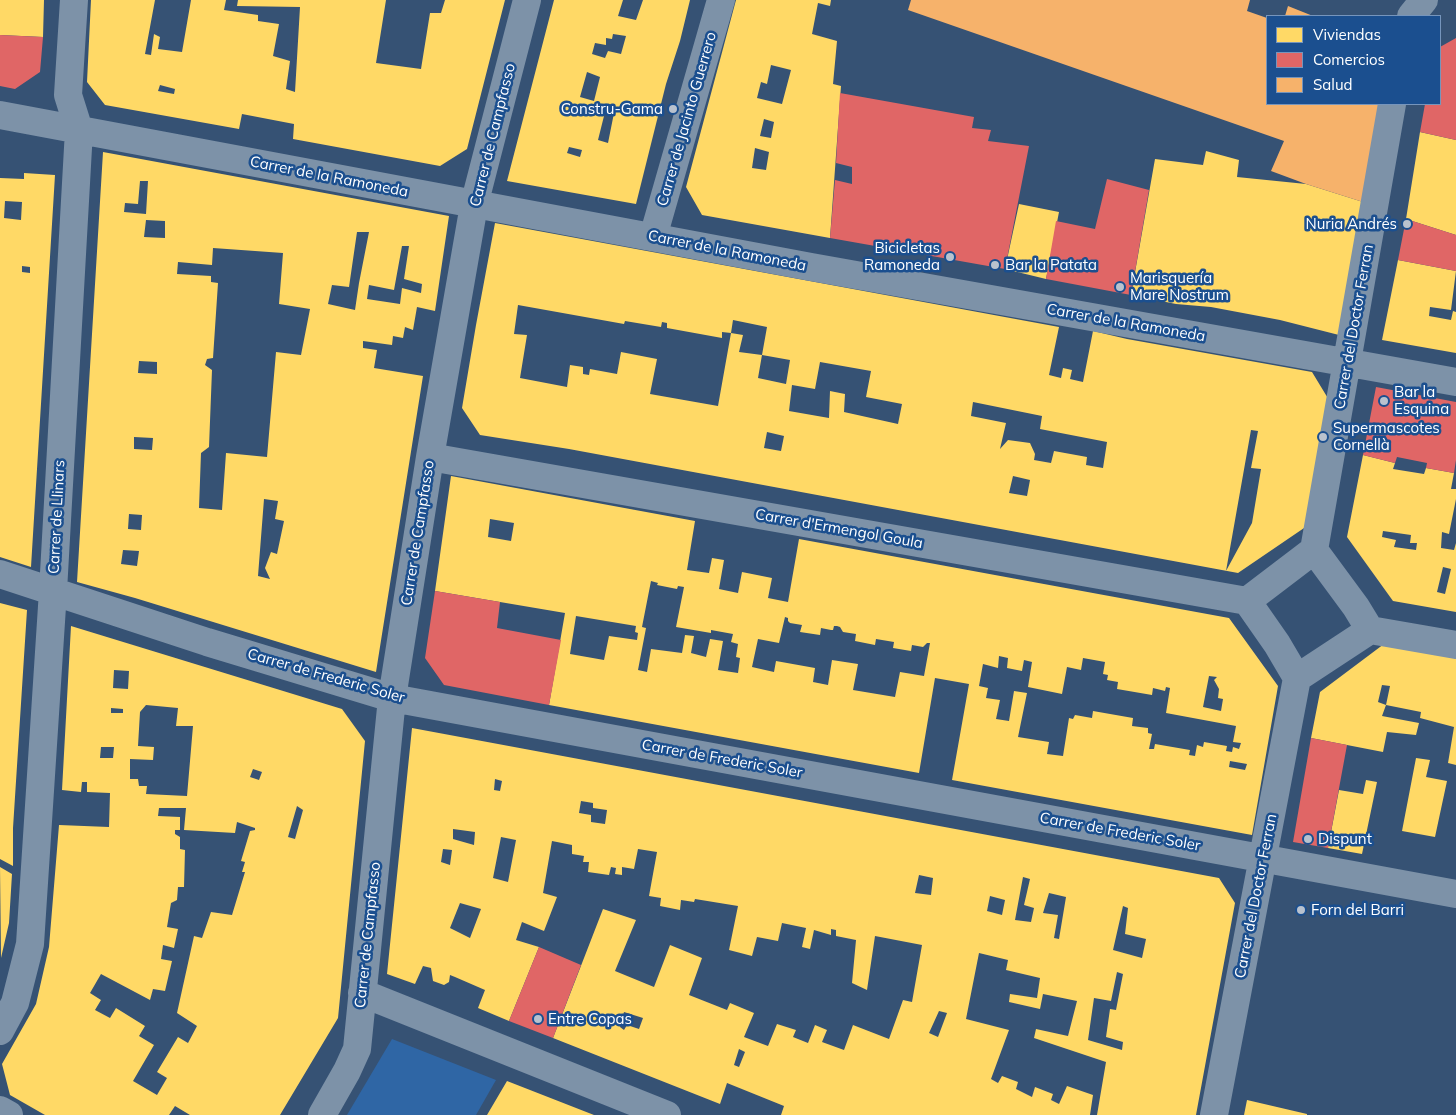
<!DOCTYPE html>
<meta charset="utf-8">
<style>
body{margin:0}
#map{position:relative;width:1456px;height:1115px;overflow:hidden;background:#365274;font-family:Mulish,sans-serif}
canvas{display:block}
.legend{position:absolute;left:1266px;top:15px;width:175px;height:90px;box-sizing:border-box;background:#1b4f8f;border:1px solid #7695bc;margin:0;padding:6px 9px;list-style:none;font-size:15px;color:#fff}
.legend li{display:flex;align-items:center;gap:10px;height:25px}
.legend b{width:25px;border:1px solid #7695bc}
</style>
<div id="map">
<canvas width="1456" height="1115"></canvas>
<ul class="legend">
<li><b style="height:14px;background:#ffd966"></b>Viviendas</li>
<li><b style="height:14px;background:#e06666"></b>Comercios</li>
<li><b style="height:14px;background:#f6b26b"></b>Salud</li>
</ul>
</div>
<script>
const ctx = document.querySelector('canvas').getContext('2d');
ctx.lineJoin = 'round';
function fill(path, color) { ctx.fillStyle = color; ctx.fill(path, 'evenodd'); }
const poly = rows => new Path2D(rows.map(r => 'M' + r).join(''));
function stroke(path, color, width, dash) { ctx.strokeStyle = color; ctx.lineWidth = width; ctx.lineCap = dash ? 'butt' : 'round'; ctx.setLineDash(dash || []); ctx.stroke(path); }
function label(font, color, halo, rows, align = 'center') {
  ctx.font = font + ' Mulish,sans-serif'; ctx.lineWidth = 5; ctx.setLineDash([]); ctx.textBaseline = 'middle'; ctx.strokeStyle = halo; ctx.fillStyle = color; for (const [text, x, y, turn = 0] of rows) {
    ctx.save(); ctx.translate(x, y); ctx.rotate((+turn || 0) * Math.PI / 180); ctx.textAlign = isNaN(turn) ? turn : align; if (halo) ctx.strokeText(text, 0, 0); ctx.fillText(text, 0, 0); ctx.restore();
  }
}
const green = poly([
 [392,1039,496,1080,476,1115,347,1115]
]);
const homes = poly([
 [0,0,44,0,43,37,0,35],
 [91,0,155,0,145,54,151,55,154,34,160,37,158,49,182,52,191,0,226,0,224,10,258,15,258,21,279,24,273,56,290,61,286,89,295,92,300,7,237,6,238,0,386,0,376,63,421,69,430,13,441,13,445,0,505,0,467,149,440,166,293,139,294,124,242,114,239,129,105,105,87,82],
 [160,85,175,89,174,94,158,91],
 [554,0,623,0,618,16,636,20,643,0,690,0,680,41,666,84,636,204,507,181],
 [613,34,626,36,621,54,608,51,605,58,592,54,595,43,606,45,606,38,612,39],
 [587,72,600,77,594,101,580,97],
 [605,112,614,113,608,143,598,140],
 [569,147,582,150,580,157,567,153],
 [736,0,831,0,830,6,818,3,812,34,837,41,833,84,841,86,830,238,702,215,686,187],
 [771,65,791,70,782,104,757,98,761,82,767,84],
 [764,119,774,122,771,138,760,136],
 [755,148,769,152,766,170,752,168],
 [1420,132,1456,140,1456,235,1406,219],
 [1206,151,1239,160,1237,177,1306,184,1363,202,1339,335,1280,320,1211,307,1176,304,1131,295,1155,159,1203,165],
 [103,152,449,216,435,311,417,307,413,330,405,327,403,338,393,336,392,345,363,341,363,348,377,350,374,368,423,376,376,672,135,598,77,582],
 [140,181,148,181,146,214,124,212,125,203,138,204],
 [146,220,165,221,165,238,144,237],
 [357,232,369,232,359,283,355,310,328,304,332,285,349,287],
 [402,246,409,246,404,279,422,284,421,293,402,288,400,304,367,299,369,285,394,290],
 [213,248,283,253,279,304,310,309,301,355,276,352,267,457,226,453,222,510,199,508,201,453,209,447,212,370,205,365,207,359,213,358,218,283,211,282,211,276,177,274,178,262,212,265],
 [139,361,157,362,157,374,138,373],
 [134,437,153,438,152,450,134,449],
 [264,499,278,501,275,519,284,521,277,554,271,552,265,568,270,579,258,576],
 [129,514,142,515,141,530,128,529],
 [123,550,139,551,137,566,121,564],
 [24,173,55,175,31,567,0,557,0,178,24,179],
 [5,201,22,202,21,220,4,218],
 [22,266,30,267,30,273,22,272],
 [1019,204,1059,212,1046,279,1005,269],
 [495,223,1059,327,1049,375,1061,378,1063,368,1072,370,1070,379,1083,382,1093,331,1127,339,1312,372,1329,400,1307,526,1238,573,569,449,480,435,462,408,476,325],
 [518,305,624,324,625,321,661,327,662,322,667,323,667,328,722,338,722,332,731,333,733,320,767,327,762,355,790,360,786,384,758,378,762,355,739,352,743,335,731,333,718,406,650,394,657,359,621,352,617,374,590,369,589,375,583,374,583,367,570,365,567,387,520,378,527,335,514,334],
 [820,362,871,371,866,397,902,404,898,424,844,412,845,394,830,391,829,418,789,411,792,385,815,389],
 [973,402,1042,416,1040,429,1107,442,1103,468,1086,465,1087,457,1054,451,1051,463,1034,460,1035,454,1030,443,1008,440,1000,449,1006,423,971,416],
 [1251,430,1258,431,1251,468,1261,469,1252,523,1226,571],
 [767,432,784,436,781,451,764,448],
 [1013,476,1030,480,1027,496,1009,493],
 [1398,260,1456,271,1451,310,1430,307,1429,316,1451,320,1453,311,1456,312,1456,353,1382,340],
 [1363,455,1395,463,1393,469,1424,474,1426,468,1454,473,1451,489,1456,489,1456,499,1449,534,1442,532,1441,548,1454,550,1456,543,1456,612,1393,601,1347,537],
 [1383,531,1411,535,1410,543,1417,543,1416,550,1394,547,1396,540,1382,537],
 [1443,567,1451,569,1445,594,1437,592],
 [451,476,695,521,687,570,709,573,712,558,724,560,719,589,738,593,742,572,772,578,768,598,788,602,799,539,1229,618,1278,686,1252,835,952,780,969,684,935,678,919,773,549,705,565,613,435,591],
 [490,519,514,523,511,541,488,537],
 [651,581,658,583,657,585,677,589,678,586,684,587,676,627,711,633,711,630,733,634,731,642,738,644,736,657,740,658,738,673,718,670,723,641,710,639,706,657,691,653,694,636,685,635,682,653,651,649,647,672,638,670,646,628,642,627],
 [576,616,636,626,635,632,638,633,637,640,609,636,604,660,570,654],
 [785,617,788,618,788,621,790,623,802,625,800,632,820,635,821,628,831,630,833,630,834,626,837,626,840,627,843,632,856,634,855,641,875,645,876,639,894,642,893,648,911,651,912,645,923,647,927,643,930,643,924,676,900,672,895,697,853,690,858,664,832,660,828,685,813,682,815,668,776,661,774,672,752,667,758,639,779,643],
 [999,656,1008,658,1007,668,1022,671,1024,660,1032,662,1028,687,1062,694,1067,667,1081,670,1083,658,1105,662,1103,674,1108,675,1107,680,1118,682,1117,689,1152,695,1153,688,1165,691,1166,687,1170,688,1166,713,1236,726,1233,742,1241,743,1239,749,1233,747,1232,752,1226,751,1227,746,1204,742,1203,747,1197,745,1195,756,1189,755,1190,750,1155,744,1154,749,1149,749,1152,734,1148,733,1148,728,1132,726,1133,718,1093,711,1092,718,1075,715,1073,719,1069,718,1063,756,1047,754,1049,742,1018,737,1027,693,1014,691,1009,721,996,719,1000,700,986,698,988,688,979,686,983,664,998,668],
 [1209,676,1217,677,1214,680,1219,689,1218,698,1223,699,1221,711,1203,707],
 [1230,761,1247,764,1245,770,1229,767],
 [0,603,27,610,13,828,13,866,0,859],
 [71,626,342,709,365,741,338,1018,280,1115,190,1115,175,1106,169,1115,45,1115,10,1095,2,1064,36,1004,49,947,59,825,109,827,110,793,87,792,87,782,82,782,81,792,62,790],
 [114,670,129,671,128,689,113,688],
 [146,705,178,708,176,726,193,726,187,796,146,794,147,786,139,786,138,779,130,779,130,759,153,760,154,747,138,746,140,712],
 [111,708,123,709,123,713,111,713],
 [101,747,114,747,113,758,100,758],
 [253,769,262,772,259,780,250,777],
 [297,806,303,810,295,839,288,837],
 [159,808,186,808,184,830,235,833,237,822,255,828,255,830,250,831,241,861,245,862,242,872,245,872,232,915,211,912,202,938,194,936,177,1013,197,1026,188,1043,178,1037,157,1072,167,1078,157,1095,133,1081,154,1045,139,1036,145,1026,116,1008,110,1018,95,1010,101,1000,90,993,101,974,150,1000,153,989,165,991,172,961,161,959,163,945,174,948,178,929,167,927,171,903,177,900,178,887,184,887,185,850,180,849,180,837,175,834,175,830,180,830,180,817,158,816],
 [1384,644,1456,657,1456,765,1448,763,1454,727,1420,718,1421,712,1386,705,1390,686,1382,685,1378,702,1386,705,1382,716,1419,723,1416,735,1387,732,1383,752,1311,738,1320,692],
 [412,728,1219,878,1235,903,1196,1115,1097,1115,1106,1062,1034,1038,1036,1029,1068,1036,1077,1001,1043,994,1040,1009,1009,1002,1010,994,1037,998,1040,978,1006,970,1008,960,979,953,966,1019,1009,1030,991,1079,998,1083,1002,1076,1018,1082,1016,1089,1032,1097,1035,1087,1053,1094,1051,1100,1059,1104,1067,1086,1093,1095,1090,1115,781,1115,784,1106,727,1083,720,1104,553,1038,603,909,636,920,615,971,654,987,670,945,702,958,689,995,727,1010,730,1003,754,1013,744,1037,768,1046,777,1024,796,1030,793,1037,808,1043,815,1025,827,1030,822,1042,844,1050,853,1025,889,1039,903,1000,912,1002,922,945,875,936,867,990,852,983,856,940,836,936,836,930,831,929,831,935,814,930,810,949,802,947,806,928,782,923,778,941,757,937,752,956,729,950,738,906,695,899,694,902,681,900,680,910,660,906,661,898,649,896,657,852,638,849,634,869,622,867,622,875,615,874,616,868,611,867,609,875,588,872,589,862,583,862,584,856,572,854,572,845,552,841,543,893,557,897,544,931,522,922,516,940,539,947,509,1021,478,1008,485,990,455,977,450,975,449,982,444,985,433,981,431,968,423,966,415,984,387,974],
 [495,779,502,781,500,791,494,790],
 [581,801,593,803,593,808,607,810,605,824,591,822,591,815,579,813],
 [453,829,475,832,474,845,453,839],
 [501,837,516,840,508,882,493,878],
 [443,849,452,850,450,865,441,862],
 [919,875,933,878,931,895,915,893],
 [1023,877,1030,879,1024,905,1034,908,1031,922,1015,920],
 [1049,893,1066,897,1059,939,1054,938,1058,915,1043,913],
 [990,896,1005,900,1002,915,987,911],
 [460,903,481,909,470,938,450,928],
 [1123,906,1128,908,1125,934,1146,939,1142,958,1113,950],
 [1117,972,1123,974,1116,1010,1110,1009,1106,1037,1123,1042,1122,1050,1088,1040,1094,998,1111,1001],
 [939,1011,947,1013,938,1037,929,1033],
 [624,1012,643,1018,639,1029,627,1025,624,1030,620,1027],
 [739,1049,745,1052,739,1067,734,1065],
 [1416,758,1430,760,1426,777,1447,781,1435,837,1402,831],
 [1366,780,1377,782,1362,854,1328,848,1339,790,1363,794],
 [0,867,12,874,9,923,1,958],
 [507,1081,594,1115,487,1115],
 [1247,1100,1307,1114,1307,1115,1244,1115]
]);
const shops = poly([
 [0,35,43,37,40,72,15,89,0,86],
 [1456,38,1456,140,1420,132,1425,104,1440,104,1440,47],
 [840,93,974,117,972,128,991,130,988,141,1029,146,1005,269,830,238,835,180,852,184,852,167,836,163],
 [1107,179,1149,190,1131,295,1046,279,1056,221,1095,229],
 [1406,219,1456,235,1456,271,1398,260],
 [1376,387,1456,402,1456,460,1454,473,1426,468,1427,463,1397,457,1395,463,1363,455],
 [435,591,500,602,497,628,561,640,549,705,444,685,425,658],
 [1311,738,1347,745,1328,848,1293,842],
 [539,947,581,965,553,1038,509,1021]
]);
const health = poly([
 [911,0,1250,0,1247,11,1267,18,1267,104,1381,104,1363,202,1306,184,1271,171,1284,141,908,10],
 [1288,6,1313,16,1285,16]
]);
const street = poly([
 [1411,16,1424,0],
 [0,115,811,267,1456,382],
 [653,237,721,0],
 [430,457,1247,601],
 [1314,550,1392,104],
 [1314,550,1356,607,1370,630],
 [0,574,207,642,392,698,1456,894],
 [1247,601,1277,644,1297,678],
 [1247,601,1314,550],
 [1370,630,1456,645],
 [1297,678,1370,630],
 [362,993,667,1115],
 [0,1031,15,1003,30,944,53,591,79,130,68,95,74,0],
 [0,1110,9,1115],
 [322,1115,347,1071,357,1049,392,698,430,457,474,205,527,0],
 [1214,1115,1297,678]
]);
const markers = [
 [673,109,5,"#b9c2ce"],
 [1407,224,5,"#b9c2ce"],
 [950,257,5,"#b9c2ce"],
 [995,265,5,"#b9c2ce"],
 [1120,287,5,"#b9c2ce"],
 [1384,401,5,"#b9c2ce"],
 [1323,437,5,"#b9c2ce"],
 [1308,839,5,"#b9c2ce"],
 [1301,910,5,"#b9c2ce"],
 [538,1019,5,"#b9c2ce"]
];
const poiNames = [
 ["Constru-Gama",663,109,"right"],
 ["Nuria Andrés",1397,224,"right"],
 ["Bicicletas",940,248,"right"],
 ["Ramoneda",940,265,"right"],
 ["Bar la Patata",1005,265],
 ["Marisquería",1130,278],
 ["Mare Nostrum",1130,295],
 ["Bar la",1394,392],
 ["Esquina",1394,409],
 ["Supermascotes",1333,428],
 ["Cornellà",1333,445],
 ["Dispunt",1318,839],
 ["Forn del Barri",1311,910],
 ["Entre Copas",548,1019]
];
const streetNames = [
 ["Carrer de Jacinto Guerrero",687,119,-74],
 ["Carrer de Campfasso",493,135,-76],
 ["Carrer de la Ramoneda",329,177,11],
 ["Carrer de la Ramoneda",727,251,11],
 ["Carrer de la Ramoneda",1126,323,10],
 ["Carrer del Doctor Ferran",1354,327,-80],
 ["Carrer de Llinars",57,517,-87],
 ["Carrer d'Ermengol Goula",839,529,10],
 ["Carrer de Campfasso",418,533,-81],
 ["Carrer de Frederic Soler",326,676,16],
 ["Carrer de Frederic Soler",722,759,10],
 ["Carrer de Frederic Soler",1120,832,10],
 ["Carrer del Doctor Ferran",1256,896,-79],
 ["Carrer de Campfasso",368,935,-84]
];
fill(green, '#2f66a5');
fill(homes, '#ffd966');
fill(shops, '#e06666');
fill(health, '#f6b26b');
stroke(street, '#7d92a8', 28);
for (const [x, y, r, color] of markers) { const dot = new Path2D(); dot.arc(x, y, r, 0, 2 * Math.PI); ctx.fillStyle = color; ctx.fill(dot); stroke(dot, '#1b4f8f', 2); }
label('15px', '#fff', '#1b4f8f', poiNames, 'left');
label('15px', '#fff', '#1b4f8f', streetNames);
</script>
